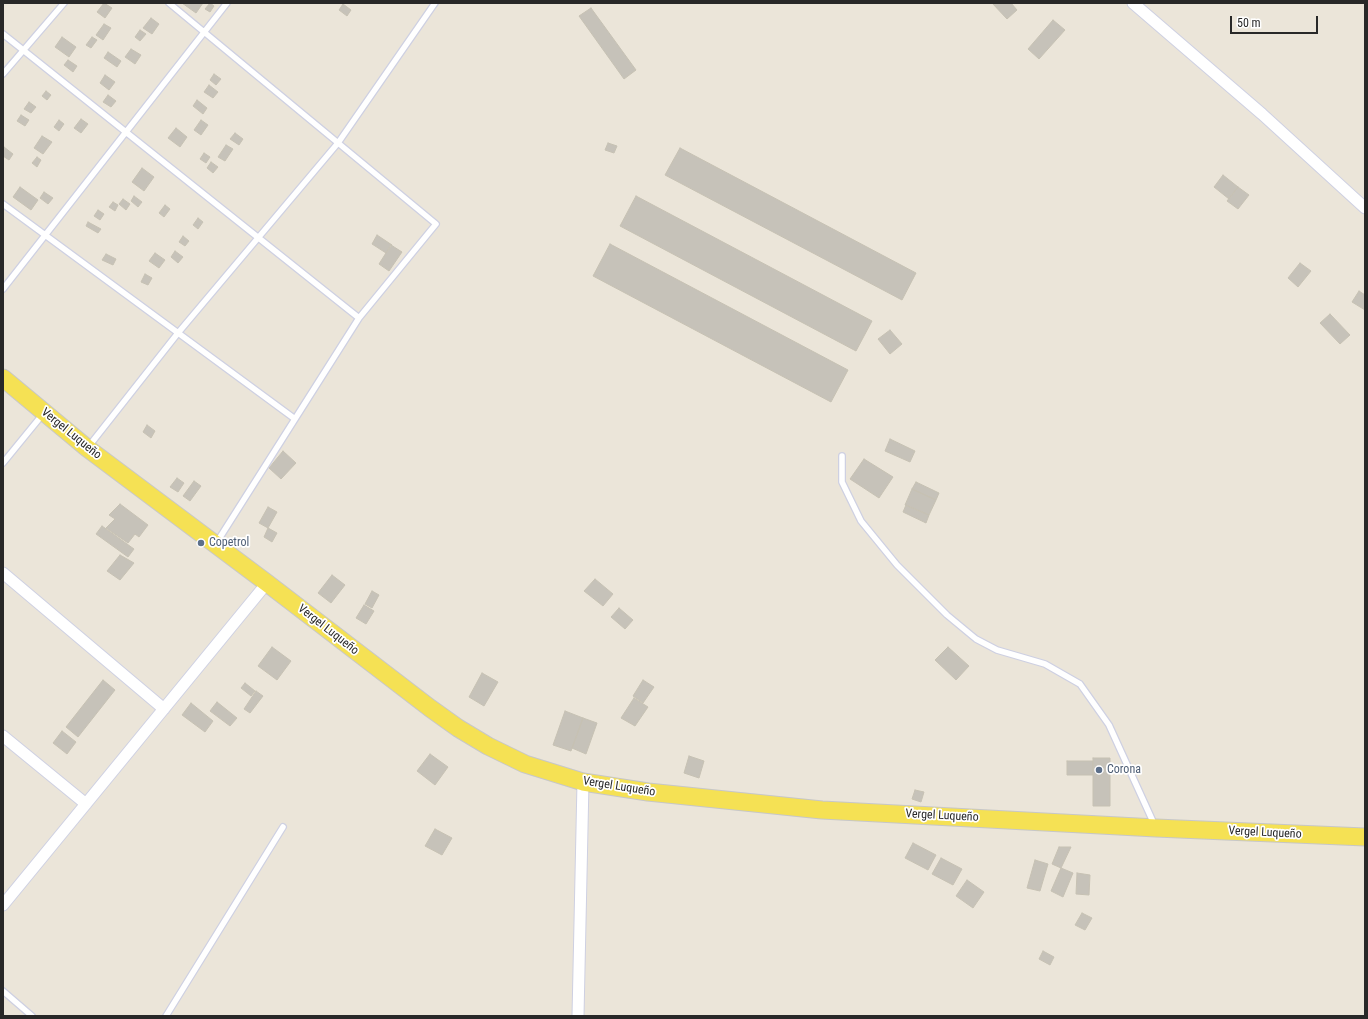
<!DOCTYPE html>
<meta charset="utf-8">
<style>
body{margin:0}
#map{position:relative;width:1368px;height:1019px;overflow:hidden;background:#ebe5d9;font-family:"Roboto Condensed",sans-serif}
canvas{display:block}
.frame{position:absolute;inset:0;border:4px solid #282828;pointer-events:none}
.scale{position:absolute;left:1230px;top:16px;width:88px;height:18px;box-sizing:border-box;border:2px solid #282828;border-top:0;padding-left:5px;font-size:12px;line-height:14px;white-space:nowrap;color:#282828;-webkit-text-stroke:3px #fff;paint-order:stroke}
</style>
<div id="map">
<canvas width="1368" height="1019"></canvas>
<div class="frame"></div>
<div class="scale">50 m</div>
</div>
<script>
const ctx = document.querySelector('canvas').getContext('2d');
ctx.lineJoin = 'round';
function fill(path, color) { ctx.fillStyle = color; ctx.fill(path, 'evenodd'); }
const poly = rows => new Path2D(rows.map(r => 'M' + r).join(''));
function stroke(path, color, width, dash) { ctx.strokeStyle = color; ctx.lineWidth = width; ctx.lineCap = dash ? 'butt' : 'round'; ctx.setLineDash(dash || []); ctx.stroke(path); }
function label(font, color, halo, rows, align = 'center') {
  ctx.font = font + ' "Roboto Condensed",sans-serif'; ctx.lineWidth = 3.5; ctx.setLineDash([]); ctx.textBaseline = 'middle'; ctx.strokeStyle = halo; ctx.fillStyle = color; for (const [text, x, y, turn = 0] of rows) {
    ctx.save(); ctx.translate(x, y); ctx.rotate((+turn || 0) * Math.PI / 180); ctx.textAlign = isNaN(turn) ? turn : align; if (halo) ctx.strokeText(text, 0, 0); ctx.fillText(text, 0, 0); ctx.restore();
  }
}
const building = poly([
 [104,3,112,8,105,18,97,12,104,3],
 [182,3,203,3,196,13,182,3],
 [210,3,214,6,210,12,205,9,210,3],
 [992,3,1011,3,1017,10,1007,19,992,3],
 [343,4,351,10,347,16,339,10,343,4],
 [591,8,636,70,624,79,579,16,591,8],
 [151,18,159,24,152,34,143,28,151,18],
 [1053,20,1065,30,1039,59,1028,49,1053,20],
 [104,24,111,28,103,40,96,35,104,24],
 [140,30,146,34,140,41,135,37,140,30],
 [62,37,76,47,69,57,55,47,62,37],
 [92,37,97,40,91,48,86,45,92,37],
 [131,49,141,55,135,64,125,57,131,49],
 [108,52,121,61,117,67,104,58,108,52],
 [68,60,77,66,73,72,64,65,68,60],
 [214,74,221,79,216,85,210,80,214,74],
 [105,75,115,82,109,90,100,83,105,75],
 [209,85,218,92,213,98,204,92,209,85],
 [46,91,51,95,47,100,42,96,46,91],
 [108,95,116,101,111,107,103,102,108,95],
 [197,100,207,108,203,114,193,106,197,100],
 [29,102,36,107,31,113,24,109,29,102],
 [21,115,29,120,25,126,17,121,21,115],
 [81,119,88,124,81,133,74,128,81,119],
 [59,120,64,124,59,131,54,127,59,120],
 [201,120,208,125,201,135,194,130,201,120],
 [176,128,187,137,180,147,168,138,176,128],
 [235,133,243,139,239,145,230,139,235,133],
 [42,136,52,142,43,154,34,148,42,136],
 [608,143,617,146,614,153,605,150,608,143],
 [226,145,233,149,225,161,218,157,226,145],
 [4,147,13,154,9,160,3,156,4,147],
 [680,148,916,273,902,300,665,175,680,148],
 [204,153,210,157,206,163,200,159,204,153],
 [37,157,41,160,37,167,32,163,37,157],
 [211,162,218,167,213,173,207,168,211,162],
 [142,168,154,177,144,191,132,182,142,168],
 [1223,175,1238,187,1229,199,1214,187,1223,175],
 [20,187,38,200,31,210,13,197,20,187],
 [1238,187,1249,195,1238,209,1227,201,1238,187],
 [44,192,53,198,48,204,40,198,44,192],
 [134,196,142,202,138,207,131,201,134,196],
 [636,196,872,321,856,351,620,226,636,196],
 [123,199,130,204,126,210,119,204,123,199],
 [113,202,118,205,115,211,109,207,113,202],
 [165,205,170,209,164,217,159,213,165,205],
 [98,210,104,214,100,220,94,216,98,210],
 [198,218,203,222,198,229,193,225,198,218],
 [88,222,101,229,98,233,86,226,88,222],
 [377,235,392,245,386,253,372,244,377,235],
 [183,236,189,241,185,246,179,242,183,236],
 [610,244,848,370,831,402,593,276,610,244],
 [391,245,402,252,389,271,379,264,391,245],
 [175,251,183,257,178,263,171,257,175,251],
 [155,253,165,260,159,268,149,261,155,253],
 [106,254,116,259,113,265,102,260,106,254],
 [1300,263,1311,271,1298,287,1288,278,1300,263],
 [145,274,152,278,148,285,141,282,145,274],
 [1359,291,1365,295,1365,310,1352,302,1359,291],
 [1330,314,1350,335,1340,344,1320,323,1330,314],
 [890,330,902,344,890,354,878,339,890,330],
 [147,425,155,431,151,438,143,432,147,425],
 [890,439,915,451,910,462,885,451,890,439],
 [283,451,296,463,281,479,269,468,283,451],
 [864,459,893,477,879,498,850,479,864,459],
 [177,478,184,483,178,492,170,487,177,478],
 [194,481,201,486,190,501,183,496,194,481],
 [916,482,939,493,936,500,912,489,916,482],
 [912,489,936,500,929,515,905,505,912,489],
 [120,504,148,525,139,537,135,534,128,543,106,528,115,519,109,515,120,504],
 [906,505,929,515,926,523,903,512,906,505],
 [268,507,277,512,268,528,259,523,268,507],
 [102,526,134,549,128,557,96,534,102,526],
 [268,528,277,533,272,542,264,537,268,528],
 [120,555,134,563,120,580,107,571,120,555],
 [332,575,345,585,331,603,318,593,332,575],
 [595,579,613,594,603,606,584,591,595,579],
 [372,591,379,595,372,608,365,604,372,591],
 [364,605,374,611,366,624,356,618,364,605],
 [619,608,633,620,625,629,611,617,619,608],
 [272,647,291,661,277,680,258,666,272,647],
 [948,647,969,666,956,680,935,660,948,647],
 [482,673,498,682,484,706,469,697,482,673],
 [103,680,115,690,78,737,66,727,103,680],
 [643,680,654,687,643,703,633,696,643,680],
 [245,683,255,691,251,696,241,688,245,683],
 [256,691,263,696,250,713,244,709,256,691],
 [634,698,648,707,635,726,621,718,634,698],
 [217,702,237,718,230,726,210,711,217,702],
 [191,703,213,721,205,732,182,715,191,703],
 [565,711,583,718,571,751,553,745,565,711],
 [583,718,597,723,586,754,572,748,583,718],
 [62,731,76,742,67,754,53,743,62,731],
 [430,754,448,767,435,785,417,771,430,754],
 [689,756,704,761,699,778,684,773,689,756],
 [1093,758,1110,758,1110,806,1093,806,1093,758],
 [1067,761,1093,761,1093,775,1067,775,1067,761],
 [915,790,924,792,921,802,912,799,915,790],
 [435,829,452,838,442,855,425,846,435,829],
 [913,843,936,855,928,870,905,858,913,843],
 [1059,847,1071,847,1061,868,1052,864,1059,847],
 [941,858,962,869,953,885,932,874,941,858],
 [1035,860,1048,864,1040,891,1027,888,1035,860],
 [1061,868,1073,873,1063,897,1051,891,1061,868],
 [1077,873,1090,875,1089,895,1076,894,1077,873],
 [967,880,984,892,973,908,956,896,967,880],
 [1082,913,1092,918,1085,930,1075,925,1082,913],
 [1043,951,1054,957,1050,965,1039,959,1043,951]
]);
const service = poly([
 [169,3,436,224,359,318,217,542],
 [3,34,359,318],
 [3,74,64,3],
 [3,204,295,419],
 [3,289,227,3],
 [89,446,178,333,338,143,435,3],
 [842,456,842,482,861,521,897,565,947,615,976,639,997,650,1045,664,1080,684,1109,725,1155,826],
 [3,463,43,414],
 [3,991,32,1016],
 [166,1016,283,827]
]);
const minor = poly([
 [1133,3,1262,114,1365,208],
 [3,573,164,709],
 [3,736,86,804],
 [3,905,267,583],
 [578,1016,583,782]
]);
const primary = poly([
 [3,378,87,448,267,583,430,708,458,728,488,746,525,764,583,782,648,792,822,810,1156,828,1365,837]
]);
const markers = [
 [201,543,4,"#5c6f8a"],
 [1099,770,4,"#5c6f8a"]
];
const streetNames = [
 ["Vergel Luqueño",71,434,39],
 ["Vergel Luqueño",328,630,38],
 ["Vergel Luqueño",619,787,9],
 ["Vergel Luqueño",942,816,3],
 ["Vergel Luqueño",1265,833,3]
];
const serviceNames = [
 ["Copetrol",209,543],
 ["Corona",1107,770]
];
fill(building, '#c6c2b9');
stroke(building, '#c6c1b3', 1);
stroke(service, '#ced0e2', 8);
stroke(minor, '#ced0e2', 13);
stroke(primary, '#c7c7c7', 19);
stroke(service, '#fff', 5.5);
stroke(minor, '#fff', 11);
stroke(primary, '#f5e154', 17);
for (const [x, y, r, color] of markers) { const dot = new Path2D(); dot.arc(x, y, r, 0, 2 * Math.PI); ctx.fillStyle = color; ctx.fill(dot); stroke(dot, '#fff', 1.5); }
label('12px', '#282828', '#fff', streetNames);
label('12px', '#4e5e75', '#fff', serviceNames, 'left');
</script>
